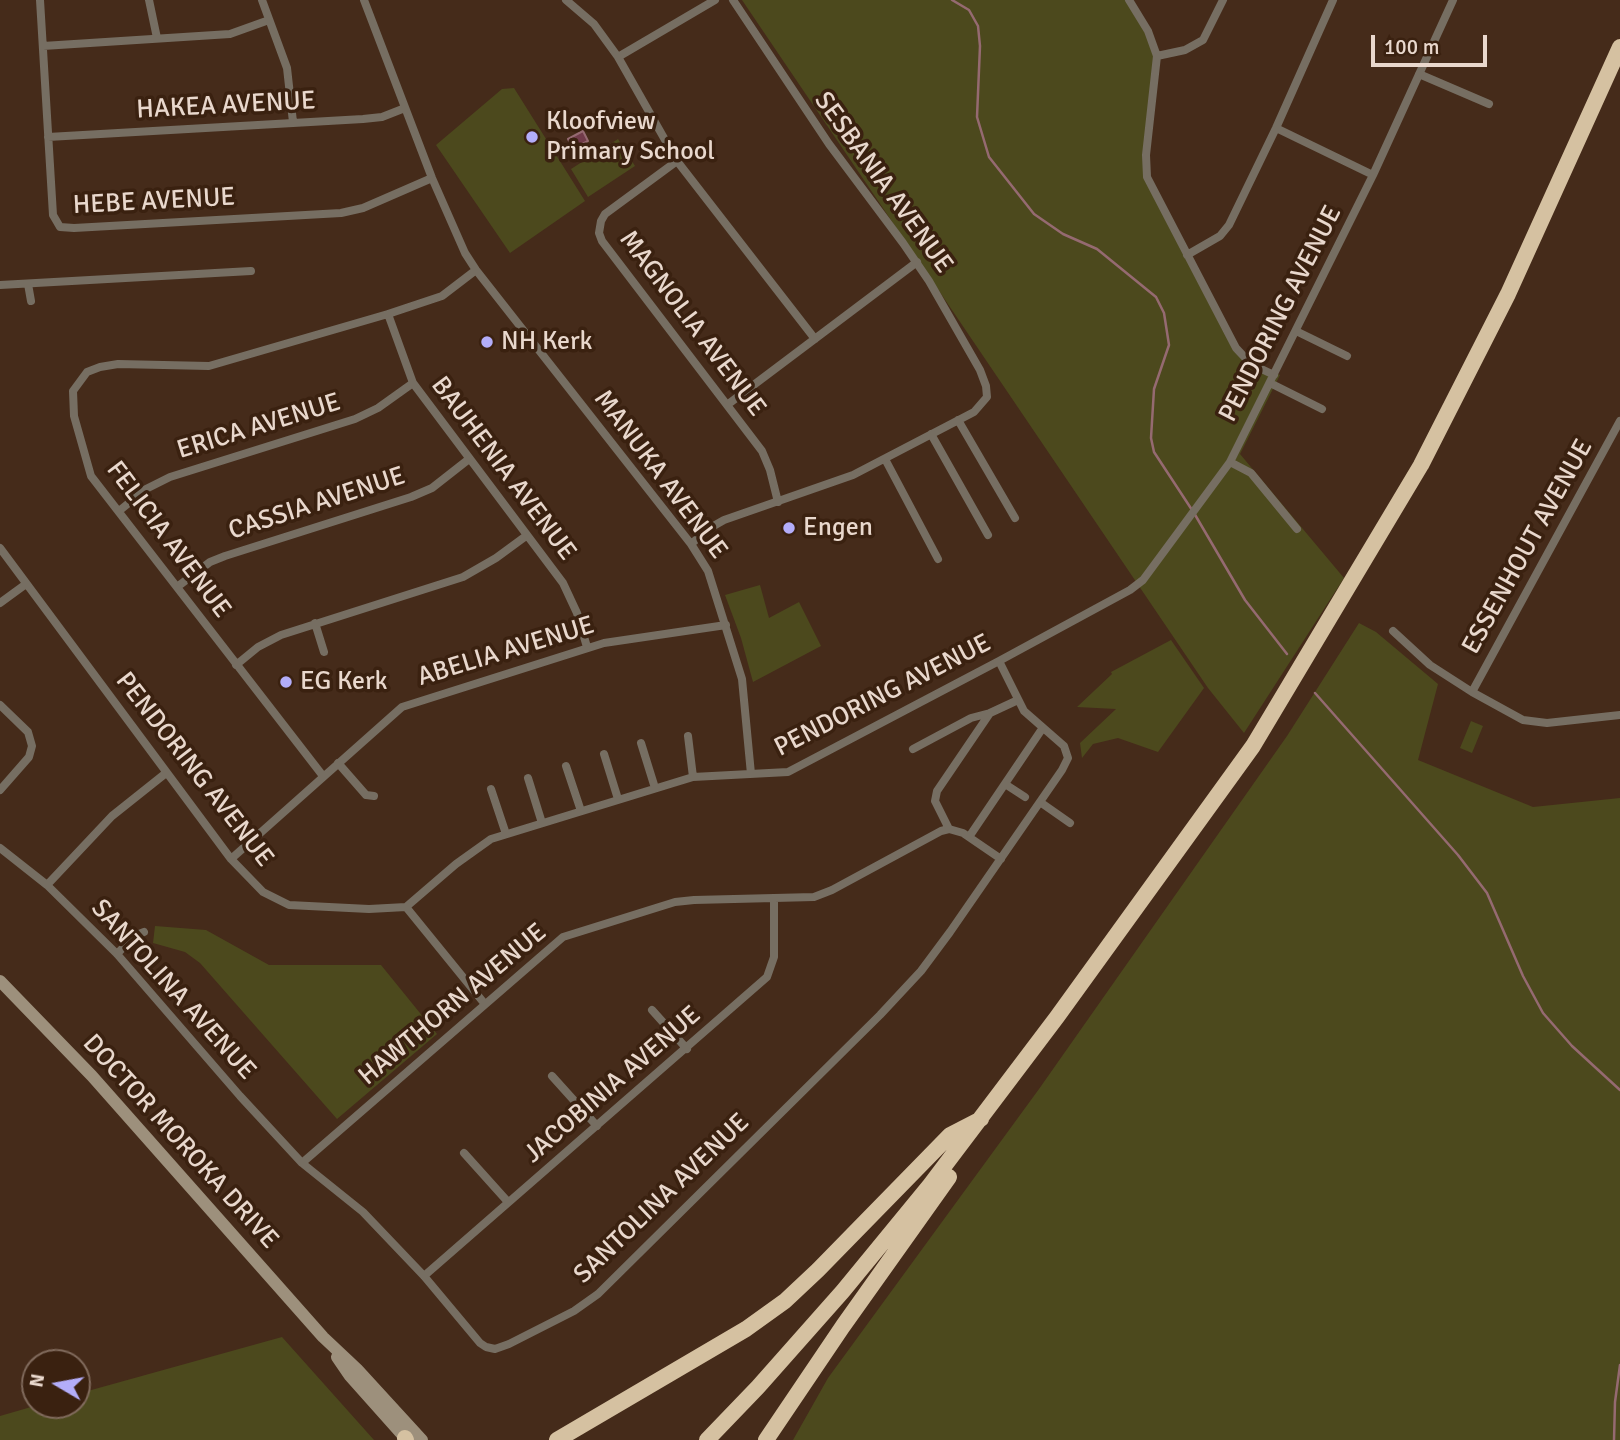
<!DOCTYPE html>
<style>
body{margin:0}
#map{position:relative;width:1620px;height:1440px;overflow:hidden;background:#452b1a;font-family:Signika,sans-serif}
canvas{display:block}
.north{position:absolute;left:21px;top:1349px;width:70px;height:70px;box-sizing:border-box;background:#3a2110;border:2px solid #806a5c;border-radius:50%;rotate:280deg;font-size:19px;font-weight:700;line-height:28px;text-align:center;color:#e9d8cd}
.north::after{content:'';display:block;margin:auto;width:24px;height:32px;background:#b3adf9;clip-path:polygon(50% 0,100% 100%,50% 72%,0 100%)}
.scale{position:absolute;left:1371px;top:35px;width:116px;height:32px;box-sizing:border-box;border:4px solid #e9d8cd;border-top:0;padding-left:9px;font-size:21px;line-height:24px;white-space:nowrap;color:#e9d8cd;-webkit-text-stroke:5px #3a2110;paint-order:stroke}
</style>
<div id="map">
<canvas width="1620" height="1440"></canvas>
<div class="north">N</div>
<div class="scale">100 m</div>
</div>
<script>
const ctx = document.querySelector('canvas').getContext('2d');
ctx.lineJoin = 'round';
function fill(path, color) { ctx.fillStyle = color; ctx.fill(path, 'evenodd'); }
const poly = rows => new Path2D(rows.map(r => 'M' + r).join(''));
function stroke(path, color, width, dash) { ctx.strokeStyle = color; ctx.lineWidth = width; ctx.lineCap = dash ? 'butt' : 'round'; ctx.setLineDash(dash || []); ctx.stroke(path); }
function label(font, color, halo, rows, align = 'center') {
  ctx.font = font + ' Signika,sans-serif'; ctx.lineWidth = 7; ctx.setLineDash([]); ctx.textBaseline = 'middle'; ctx.strokeStyle = halo; ctx.fillStyle = color; for (const [text, x, y, turn = 0] of rows) {
    ctx.save(); ctx.translate(x, y); ctx.rotate((+turn || 0) * Math.PI / 180); ctx.textAlign = isNaN(turn) ? turn : align; if (halo) ctx.strokeText(text, 0, 0); ctx.fillText(text, 0, 0); ctx.restore();
  }
}
const green = poly([
 [742,0,1127,0,1159,53,1146,172,1242,355,1280,375,1240,454,1344,578,1244,733,1208,688],
 [514,88,585,201,510,253,436,145,502,89],
 [618,139,635,166,588,197,571,169],
 [760,585,769,618,799,602,821,646,753,682,741,638,725,595],
 [1359,623,1376,632,1438,684,1418,760,1533,807,1620,798,1620,1440,793,1440,828,1378,1039,1089,1287,736],
 [1171,640,1204,688,1158,752,1118,738,1093,744,1082,758,1080,743,1116,709,1077,707,1112,674,1111,672],
 [1471,721,1483,726,1472,753,1460,748],
 [155,926,206,930,269,965,381,965,437,1034,337,1119,200,963,185,952,153,943],
 [282,1337,374,1440,0,1440,0,1416,38,1405,77,1405,77,1394]
]);
const water = poly([
 [583,131,588,141,573,149,568,139,583,131]
]);
const stream = poly([
 [952,0,969,10,978,26,980,46,977,117,989,157,1034,214,1063,234,1097,249,1156,297,1164,313,1169,345,1154,389,1151,438,1154,452,1194,513,1245,600,1287,654],
 [1315,693,1458,855,1487,893,1523,976,1543,1013,1572,1046,1620,1090],
 [1614,1440,1615,1402,1620,1365]
]);
const street = poly([
 [40,0,53,215,60,227,74,228,341,213,363,208,432,178],
 [149,0,157,38],
 [262,0,287,68,293,122],
 [364,0,432,178,465,253,476,270,691,544,708,571,742,679,751,774],
 [566,0,594,24,618,57,677,161,815,339],
 [1129,0,1148,31,1157,56,1146,155,1147,177,1236,348,1251,364,1274,375],
 [43,46,230,34,269,20],
 [1157,56,1185,50,1203,40,1223,0],
 [618,57,715,0],
 [1419,74,1489,104],
 [1276,128,1373,175],
 [48,137,363,119,382,117,405,108],
 [677,161,605,214,601,221,599,233,602,241,762,451,770,470,778,502],
 [1187,255,1220,236,1229,225,1276,128,1333,0],
 [28,284,31,301],
 [0,285,251,271],
 [388,314,413,383,563,583,577,613,587,647],
 [1296,331,1347,356],
 [1270,383,1322,409],
 [727,405,917,262],
 [958,420,1015,518],
 [931,434,988,535],
 [885,459,938,559],
 [1230,462,1251,473,1297,529],
 [119,511,146,489,170,477,355,419,378,408,413,383],
 [691,544,710,528,724,520,853,475,974,412,987,397,986,386,980,370,929,281,903,243,829,144,733,0],
 [0,548,231,859,263,892,289,905,369,909,406,907,456,864,491,839,693,777,788,772,999,661,1130,590,1143,580,1230,462,1373,175,1453,0],
 [177,587,210,562,225,556,411,497,432,488,469,459],
 [0,603,26,584],
 [315,623,324,652],
 [1393,631,1430,665,1472,692,1523,720,1547,723,1620,715],
 [236,665,258,647,281,635,463,577,496,558,526,536],
 [1472,692,1620,421],
 [0,705,28,732,32,746,29,757,0,790],
 [688,736,693,777],
 [641,743,655,788],
 [913,749,971,718,990,713,1018,700],
 [604,754,618,799],
 [338,763,366,795,374,796],
 [566,766,581,811],
 [323,776,91,476,74,416,73,391,87,372,100,367,118,364,209,366,388,314,442,296,476,270],
 [528,778,542,823],
 [1005,784,1025,797],
 [491,789,506,834],
 [1040,802,1070,823],
 [949,829,935,801,937,791,990,713],
 [969,837,1042,729],
 [0,848,47,885,117,954,240,1096,302,1163,363,1212,424,1276,480,1343,486,1347,495,1349,509,1344,574,1311,598,1294,880,1015,921,971,950,932,1062,770,1068,758,1064,746,1024,711,999,661],
 [231,859,402,707,604,643,726,625],
 [47,885,112,816,166,773],
 [406,907,484,1003],
 [117,954,134,936,144,932],
 [652,1010,687,1049],
 [552,1076,597,1126],
 [464,1153,508,1202],
 [302,1163,563,937,675,902,694,900,814,897,832,890,941,831,949,829,963,833,1001,859],
 [424,1276,767,977,774,957,774,898]
]);
const secondary = poly([
 [0,981,92,1076,323,1337,357,1369,422,1440],
 [337,1357,350,1376,407,1440]
]);
const highway = poly([
 [405,1438,406,1440],
 [557,1440,746,1329,785,1301,818,1270,950,1135,981,1119],
 [707,1440,758,1387,843,1291,930,1185,1057,1017,1253,746,1421,465,1508,294,1620,47],
 [766,1440,843,1326,949,1177]
]);
const markers = [
 [532,137,7,"#b3adf9"],
 [487,342,7,"#b3adf9"],
 [789,528,7,"#b3adf9"],
 [286,682,7,"#b3adf9"]
];
const streetNames = [
 ["HAKEA AVENUE",226,106,-3],
 ["SESBANIA AVENUE",883,183,54],
 ["HEBE AVENUE",154,202,-3],
 ["PENDORING AVENUE",1281,314,-63],
 ["MAGNOLIA AVENUE",692,324,53],
 ["ERICA AVENUE",259,427,-17],
 ["BAUHENIA AVENUE",503,469,53],
 ["MANUKA AVENUE",660,475,53],
 ["CASSIA AVENUE",317,504,-18],
 ["FELICIA AVENUE",168,540,53],
 ["ESSENHOUT AVENUE",1528,547,-61],
 ["ABELIA AVENUE",506,652,-17],
 ["PENDORING AVENUE",883,696,-27],
 ["PENDORING AVENUE",194,770,52],
 ["SANTOLINA AVENUE",173,990,48],
 ["HAWTHORN AVENUE",453,1005,-40],
 ["JACOBINIA AVENUE",613,1085,-41],
 ["DOCTOR MOROKA DRIVE",180,1142,48],
 ["SANTOLINA AVENUE",662,1199,-44]
];
const poiNames = [
 ["Kloofview",546,122],
 ["Primary School",546,152],
 ["NH Kerk",501,342],
 ["Engen",803,528],
 ["EG Kerk",300,682]
];
fill(green, '#4c491d');
fill(water, '#713b4a');
stroke(water, '#956a71', 2);
stroke(stream, '#956a71', 2.5);
stroke(street, '#766e62', 8);
stroke(secondary, '#9d907c', 12);
stroke(highway, '#d5c1a1', 16);
for (const [x, y, r, color] of markers) { const dot = new Path2D(); dot.arc(x, y, r, 0, 2 * Math.PI); ctx.fillStyle = color; ctx.fill(dot); stroke(dot, '#3a2110', 2.5); }
label('26px', '#e9d8cd', '#3a2110', streetNames);
label('26px', '#e9d8cd', '#3a2110', poiNames, 'left');
</script>
